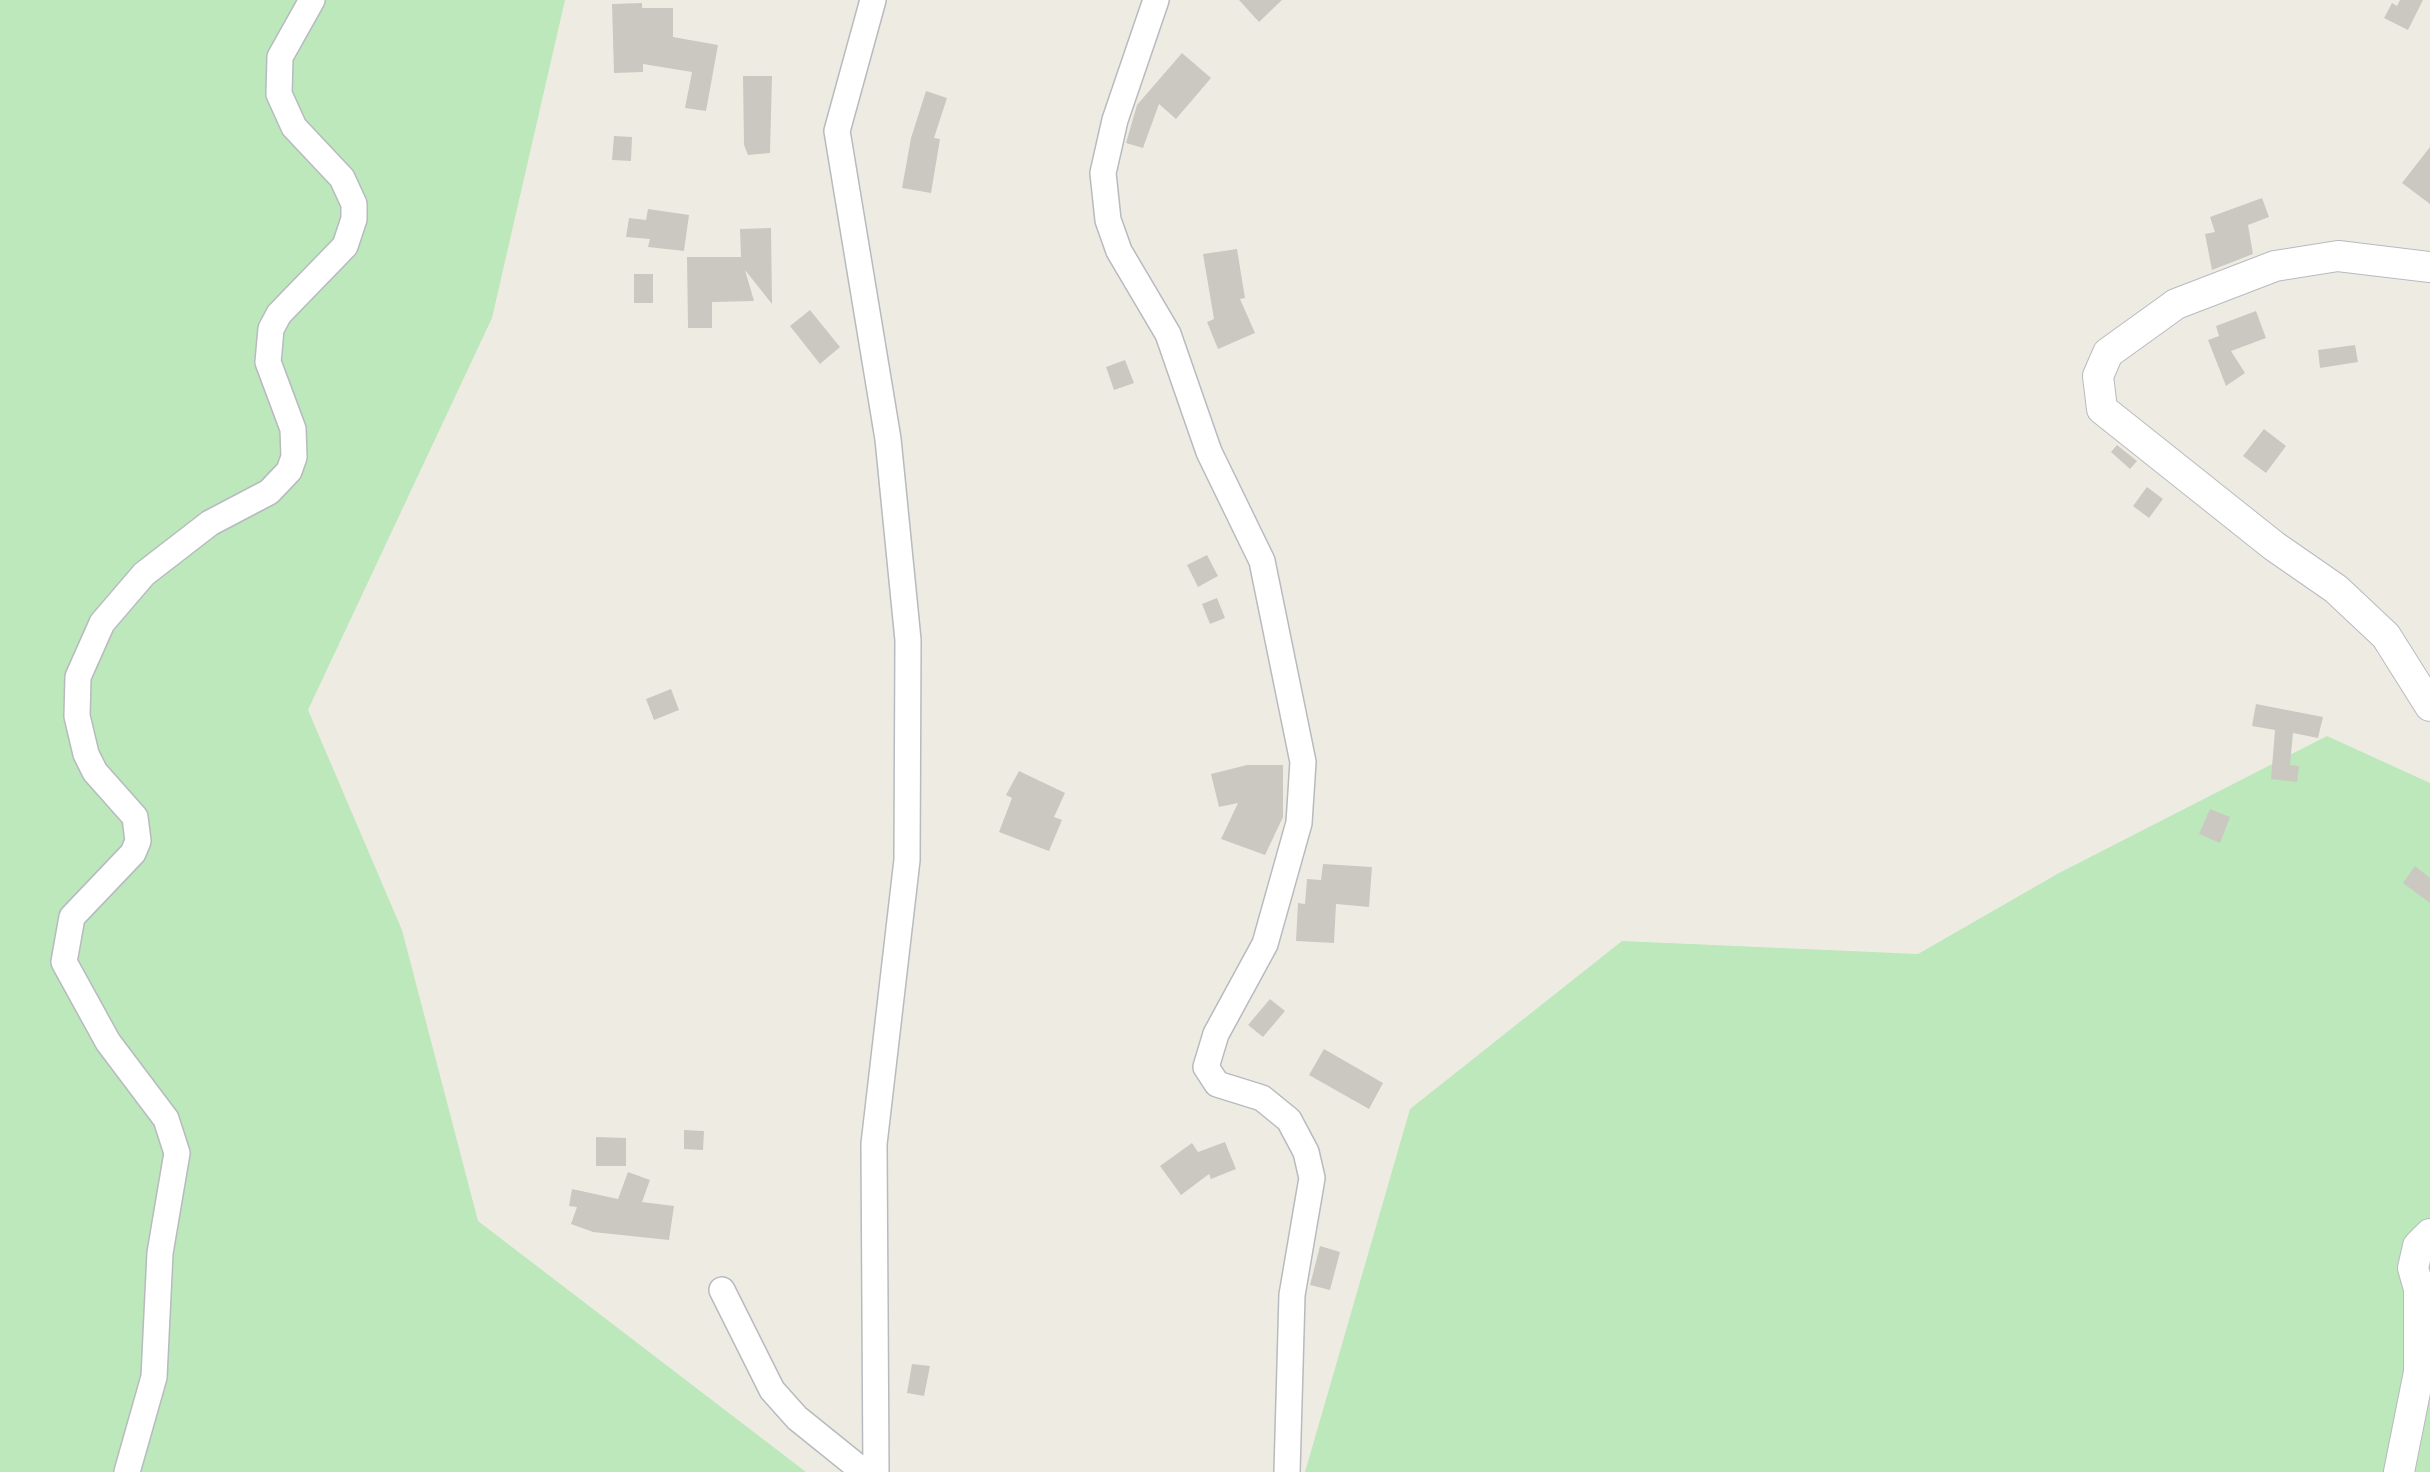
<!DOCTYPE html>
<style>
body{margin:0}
canvas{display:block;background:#eeece2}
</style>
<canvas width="2430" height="1472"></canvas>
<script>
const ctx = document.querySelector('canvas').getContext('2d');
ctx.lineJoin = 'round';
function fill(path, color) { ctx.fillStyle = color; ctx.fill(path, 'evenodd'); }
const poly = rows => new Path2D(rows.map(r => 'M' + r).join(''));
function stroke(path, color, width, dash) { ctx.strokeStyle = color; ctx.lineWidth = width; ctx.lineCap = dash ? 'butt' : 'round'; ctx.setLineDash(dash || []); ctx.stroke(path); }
const green = poly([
 [0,0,565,0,492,318,308,710,402,930,478,1221,806,1472,0,1472],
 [2327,736,2430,783,2430,1472,1305,1472,1410,1109,1622,941,1918,954,2059,873]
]);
const building = poly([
 [1239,0,1282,0,1259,22],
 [2400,0,2423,0,2408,30,2384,18,2392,3,2397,6],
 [642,3,642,8,673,8,673,37,718,45,706,111,685,108,692,72,643,64,643,72,614,73,612,4],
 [1182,53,1211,78,1176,119,1159,104,1143,148,1126,143,1137,105],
 [743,76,772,76,770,153,748,155,744,145],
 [926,91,947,98,934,138,940,139,931,193,902,188,911,138],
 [614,136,632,137,631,161,612,160],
 [2430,147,2430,204,2402,183],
 [2262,198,2269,217,2248,225,2253,254,2212,270,2205,234,2215,232,2210,217],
 [648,209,689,215,684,251,648,247,650,239,626,237,629,218,646,220],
 [771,228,772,304,745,270,754,301,712,302,712,328,688,328,687,257,741,257,740,229],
 [1237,249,1245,298,1240,299,1255,333,1218,349,1207,322,1214,319,1203,254],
 [634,274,653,274,653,303,634,303],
 [810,310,840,347,820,364,790,326],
 [2256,311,2266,338,2231,351,2245,373,2226,386,2208,340,2219,336,2216,326],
 [2355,345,2358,362,2320,368,2318,350],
 [1125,360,1134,383,1114,390,1106,367],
 [2264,429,2286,446,2266,473,2243,456],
 [2117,445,2137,461,2130,469,2111,452],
 [2147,487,2163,499,2149,518,2133,506],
 [1207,555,1218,576,1198,587,1187,565],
 [1217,598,1225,618,1210,624,1202,604],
 [671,689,679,710,654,720,646,699],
 [2256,704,2323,717,2318,738,2293,733,2290,765,2299,766,2297,782,2271,779,2275,730,2252,726],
 [1247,765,1283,765,1283,817,1265,855,1221,839,1238,803,1219,807,1211,774],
 [1019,771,1065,793,1054,817,1062,820,1049,851,999,832,1012,798,1006,795],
 [2210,809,2230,817,2220,843,2199,834],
 [1323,864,1372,867,1369,907,1336,904,1334,943,1296,941,1298,903,1305,904,1307,879,1321,880],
 [2415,866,2430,878,2430,903,2403,883],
 [1270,999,1285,1011,1263,1037,1248,1025],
 [1324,1049,1383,1083,1369,1109,1309,1075],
 [684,1130,704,1131,703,1150,684,1149],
 [596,1137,626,1138,626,1166,596,1166],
 [1225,1142,1236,1169,1211,1179,1209,1174,1181,1195,1160,1166,1192,1143,1198,1152],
 [628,1172,650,1180,642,1202,674,1206,669,1240,593,1232,571,1224,577,1207,569,1206,572,1189,618,1199],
 [1320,1246,1340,1252,1330,1290,1310,1285],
 [912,1364,930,1366,924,1396,907,1393]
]);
const minor = poly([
 [873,0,837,131,888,439,908,640,907,860,874,1144,876,1472],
 [1156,0,1115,120,1103,173,1108,220,1119,251,1168,334,1209,452,1262,561,1303,762,1299,823,1265,944,1216,1034,1206,1067,1217,1084,1262,1098,1289,1120,1306,1152,1312,1178,1292,1295,1287,1472],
 [722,1290,772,1390,797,1418,864,1472],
 [127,1472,154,1377,160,1253,177,1153,166,1119,108,1042,64,962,72,917,133,853,138,841,135,817,95,772,86,754,77,716,78,677,102,623,144,574,210,523,269,492,289,471,294,457,293,429,268,362,271,329,279,314,345,246,354,219,354,204,342,178,294,127,279,94,280,57,312,0]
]);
const tertiary = poly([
 [2430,267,2338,256,2275,266,2176,304,2108,353,2098,376,2102,409,2274,546,2336,589,2386,636,2430,706],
 [2399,1472,2419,1372,2419,1289,2413,1268,2418,1246,2430,1234]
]);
fill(green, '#bce8bc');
fill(building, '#cbc8c1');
stroke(minor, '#b7babf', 28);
stroke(tertiary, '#b7babf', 32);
stroke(minor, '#fff', 25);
stroke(tertiary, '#fff', 30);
</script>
